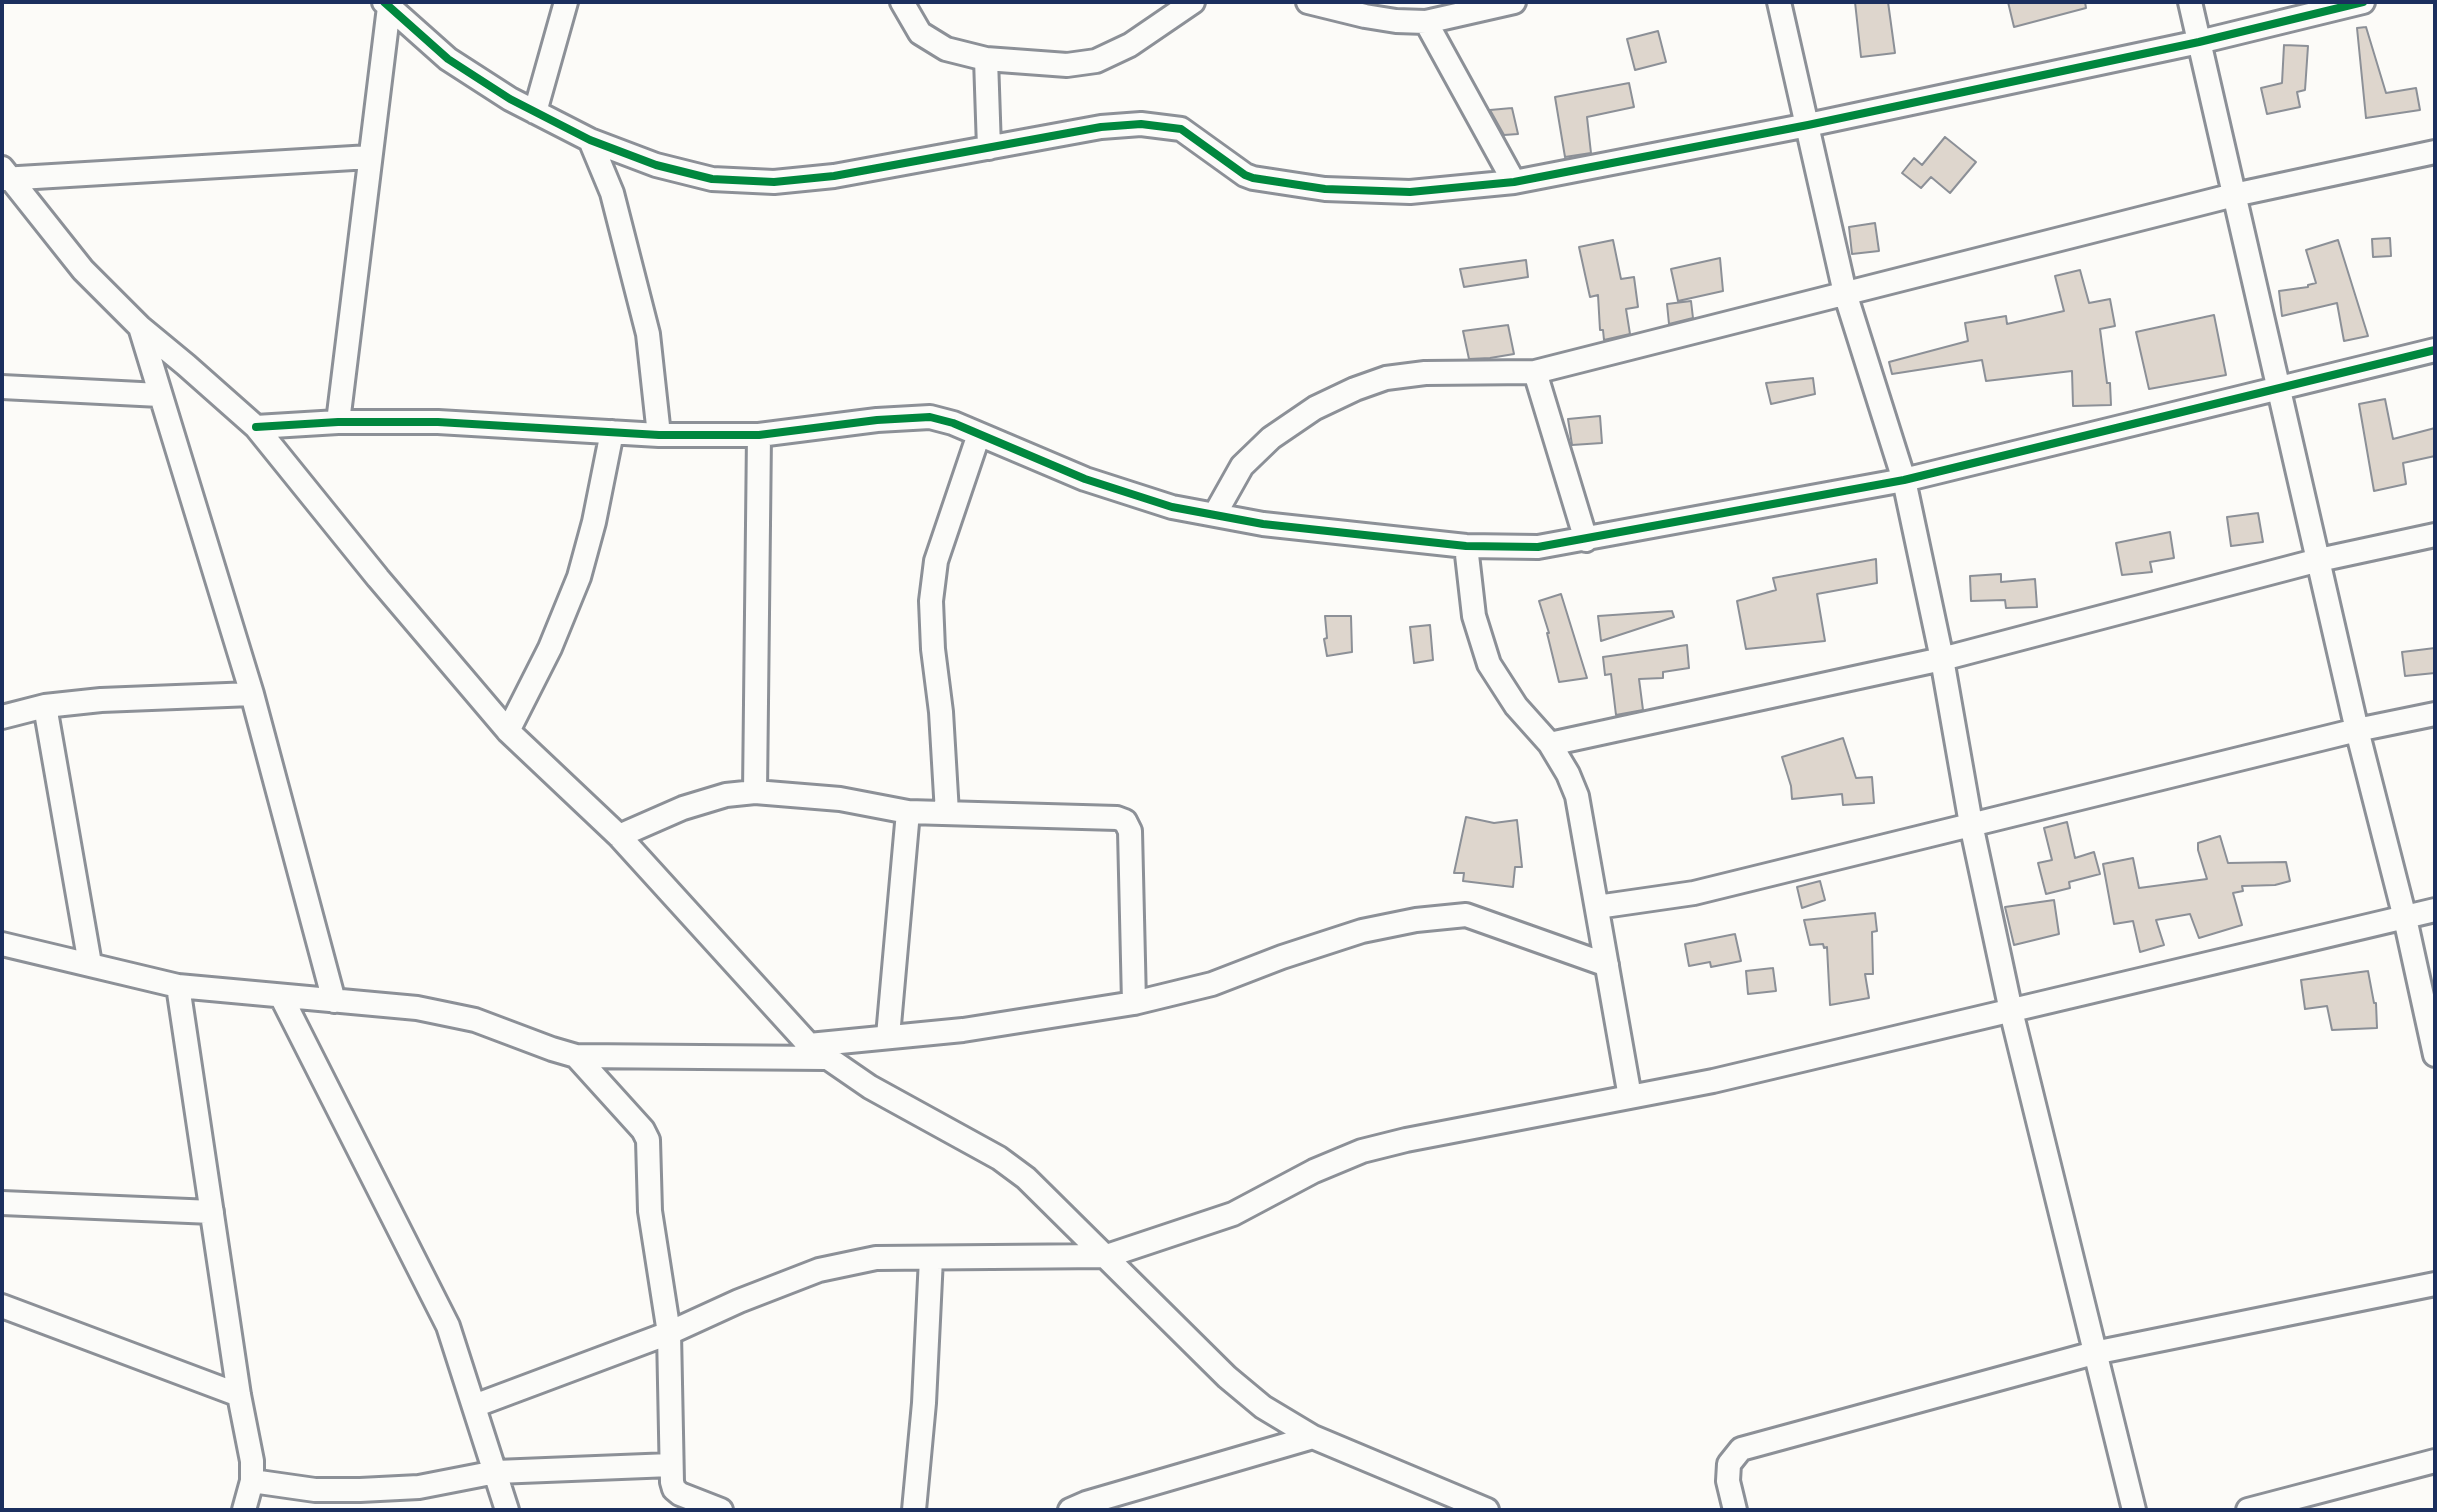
<!DOCTYPE html>
<style>
body{margin:0}
#map{position:relative;width:2437px;height:1512px;overflow:hidden;background:#fcfbf8;font-family:"Balsamiq Sans",sans-serif}
canvas{display:block}
.frame{position:absolute;inset:0;border:4px solid #1b2f5e;pointer-events:none}
</style>
<div id="map">
<canvas width="2437" height="1512"></canvas>
<div class="frame"></div>
</div>
<script>
const ctx = document.querySelector('canvas').getContext('2d');
ctx.lineJoin = 'round';
function fill(path, color) { ctx.fillStyle = color; ctx.fill(path, 'evenodd'); }
const poly = rows => new Path2D(rows.map(r => 'M' + r).join(''));
function stroke(path, color, width, dash) { ctx.strokeStyle = color; ctx.lineWidth = width; ctx.lineCap = dash ? 'butt' : 'round'; ctx.setLineDash(dash || []); ctx.stroke(path); }
const building = poly([
 [1855,2,1888,2,1895,53,1861,57,1855,2],
 [2008,2,2085,2,2086,8,2014,27,2008,2],
 [2366,27,2386,93,2416,88,2420,110,2366,118,2357,28,2366,27],
 [1658,31,1666,62,1635,70,1627,39,1658,31],
 [2284,45,2308,46,2305,90,2297,92,2300,107,2267,114,2261,88,2282,83,2284,45],
 [1629,83,1634,107,1587,117,1591,153,1565,157,1555,97,1629,83],
 [1512,108,1518,134,1504,135,1490,110,1512,108],
 [1945,137,1976,162,1950,193,1931,177,1921,188,1902,173,1914,158,1922,165,1945,137],
 [1875,223,1879,251,1852,254,1849,227,1875,223],
 [2390,238,2391,256,2373,257,2372,239,2390,238],
 [1613,240,1621,279,1634,277,1638,307,1626,309,1630,334,1604,340,1603,330,1600,330,1598,295,1590,297,1579,247,1613,240],
 [2338,240,2368,336,2344,341,2337,303,2282,316,2279,291,2308,287,2308,285,2316,283,2306,250,2338,240],
 [1720,258,1723,291,1678,301,1671,269,1720,258],
 [1526,260,1528,277,1464,287,1460,269,1526,260],
 [2080,270,2089,303,2110,299,2115,326,2100,329,2107,383,2110,383,2111,405,2073,406,2072,371,1986,381,1982,360,1892,374,1889,362,1968,341,1965,323,2006,316,2007,324,2064,311,2055,276,2080,270],
 [1691,301,1693,318,1669,324,1667,304,1691,301],
 [2214,315,2226,375,2149,389,2136,332,2214,315],
 [1508,325,1514,354,1490,358,1469,359,1463,331,1508,325],
 [1813,378,1815,394,1771,404,1766,383,1813,378],
 [2385,399,2393,439,2435,428,2435,456,2403,463,2406,484,2374,491,2359,404,2385,399],
 [1600,416,1602,443,1572,445,1568,419,1600,416],
 [2258,513,2263,542,2231,546,2227,517,2258,513],
 [2170,532,2174,558,2150,562,2152,572,2122,575,2116,543,2170,532],
 [1876,559,1877,583,1817,594,1825,641,1746,649,1737,601,1776,590,1773,578,1876,559],
 [2001,574,2001,582,2035,579,2037,607,2006,608,2005,600,1971,601,1970,576,2001,574],
 [1561,594,1587,678,1559,682,1547,633,1549,633,1539,601,1561,594],
 [1672,611,1674,617,1601,641,1598,616,1672,611],
 [1325,616,1351,616,1352,652,1327,656,1324,639,1327,638,1325,616],
 [1430,625,1433,660,1414,663,1410,627,1430,625],
 [1687,645,1689,668,1663,672,1663,678,1639,679,1643,710,1616,715,1611,674,1605,675,1603,657,1687,645],
 [2435,648,2435,673,2405,676,2402,652,2435,648],
 [1843,738,1856,778,1872,777,1874,803,1843,805,1842,794,1792,799,1791,786,1782,757,1843,738],
 [1466,817,1494,823,1517,820,1522,867,1515,867,1513,887,1463,881,1464,873,1454,873,1466,817],
 [2067,822,2075,858,2094,852,2100,874,2069,882,2070,888,2046,894,2038,863,2052,860,2044,828,2067,822],
 [2220,836,2228,863,2286,862,2290,881,2275,885,2242,886,2243,891,2233,893,2242,925,2199,938,2190,914,2156,920,2164,945,2140,952,2133,921,2114,924,2103,864,2133,858,2139,888,2207,879,2198,850,2198,843,2220,836],
 [1820,881,1825,900,1802,908,1797,887,1820,881],
 [2054,900,2059,934,2014,945,2005,907,2054,900],
 [1875,913,1877,931,1872,932,1873,974,1865,974,1869,998,1830,1005,1827,947,1824,948,1823,944,1810,945,1804,920,1875,913],
 [1735,934,1741,961,1711,967,1710,962,1689,966,1685,944,1735,934],
 [1773,968,1776,991,1748,994,1746,971,1773,968],
 [2368,971,2374,1003,2376,1003,2377,1028,2332,1030,2327,1006,2305,1009,2301,980,2368,971]
]);
const street = poly([
 [384,2,448,59,510,99,590,140,656,165,712,179,774,182,834,176,1101,127,1141,124,1181,129,1245,175,1253,178,1325,189,1410,192,1514,182,1808,125,2199,42,2363,2],
 [902,2,920,33,946,49,986,59,1067,65,1096,61,1130,45,1193,2],
 [1308,2,1365,16,1396,21,1426,22,1514,2],
 [1779,2,1845,293,1904,480,1942,659,1971,824,2011,1011,2134,1510],
 [2190,2,2357,730,2405,918,2435,1055],
 [1426,22,1514,182],
 [986,59,989,148],
 [535,112,566,2],
 [590,140,612,193,648,334,659,435],
 [2,168,83,270,140,327,186,365,256,427,378,578,508,731,619,836,809,1045,870,1087,999,1158,1026,1178,1227,1377,1263,1407,1313,1437,1487,1510],
 [2,179,370,157],
 [140,327,252,694,334,1001],
 [1535,372,1586,540],
 [2,387,160,395],
 [338,422,389,7],
 [256,427,338,422,438,422,659,435,759,435,877,420,930,417,953,423,1085,479,1172,507,1263,524,1466,546,1538,547,1904,480,2435,350],
 [1215,514,1242,466,1271,438,1315,408,1355,389,1386,378,1425,373,1535,372,2234,195,2435,152],
 [1466,546,1474,616,1489,664,1516,706,1550,744,1568,774,1577,796,1630,1097],
 [45,706,90,964],
 [2,717,45,706,101,700,252,694],
 [508,731,550,648,579,577,594,522,612,432],
 [1550,744,1942,659,2319,560,2435,535],
 [755,792,759,435],
 [947,813,941,712,933,649,931,601,936,561,979,434],
 [619,836,683,808,726,795,755,792,840,799,908,812,1117,818,1125,821,1130,831,1134,1003],
 [1597,907,1694,893,2357,730,2435,714],
 [2,944,178,986,417,1008,475,1020,552,1049,576,1056,826,1058],
 [178,986,239,1395,252,1461,252,1481,244,1510],
 [281,996,448,1326,507,1510],
 [888,1036,908,812],
 [809,1045,963,1030,1134,1003,1212,984,1282,957,1362,931,1416,920,1466,915,1607,965],
 [576,1056,643,1130,648,1140,650,1211,669,1333,672,1482,674,1489,680,1494,721,1510],
 [2,1203,212,1212],
 [2,1306,239,1395],
 [474,1406,669,1333,739,1301,819,1270,876,1258,1107,1256,1233,1214,1314,1171,1362,1151,1406,1140,1713,1081,2435,910],
 [252,1481,315,1490,360,1490,419,1487,496,1472,671,1465],
 [914,1510,924,1403,931,1258],
 [1070,1510,1086,1503,1313,1437],
 [1735,1510,1728,1481,1729,1464,1741,1449,2094,1353,2435,1284],
 [2248,1510,2435,1461]
]);
const cycleway = poly([
 [384,2,448,59,510,99,590,140,656,165,712,179,774,182,834,176,1101,127,1141,124,1181,129,1245,175,1253,178,1325,189,1410,192,1514,182,1808,125,2199,42,2363,2],
 [256,427,338,422,438,422,659,435,759,435,877,420,930,417,953,423,1085,479,1172,507,1263,524,1466,546,1538,547,1904,480,2435,350]
]);
fill(building, '#ded6cd');
stroke(building, '#8c9097', 2);
stroke(street, '#8c9097', 28);
stroke(street, '#fbfbf9', 22);
stroke(cycleway, '#00873e', 8);
</script>
